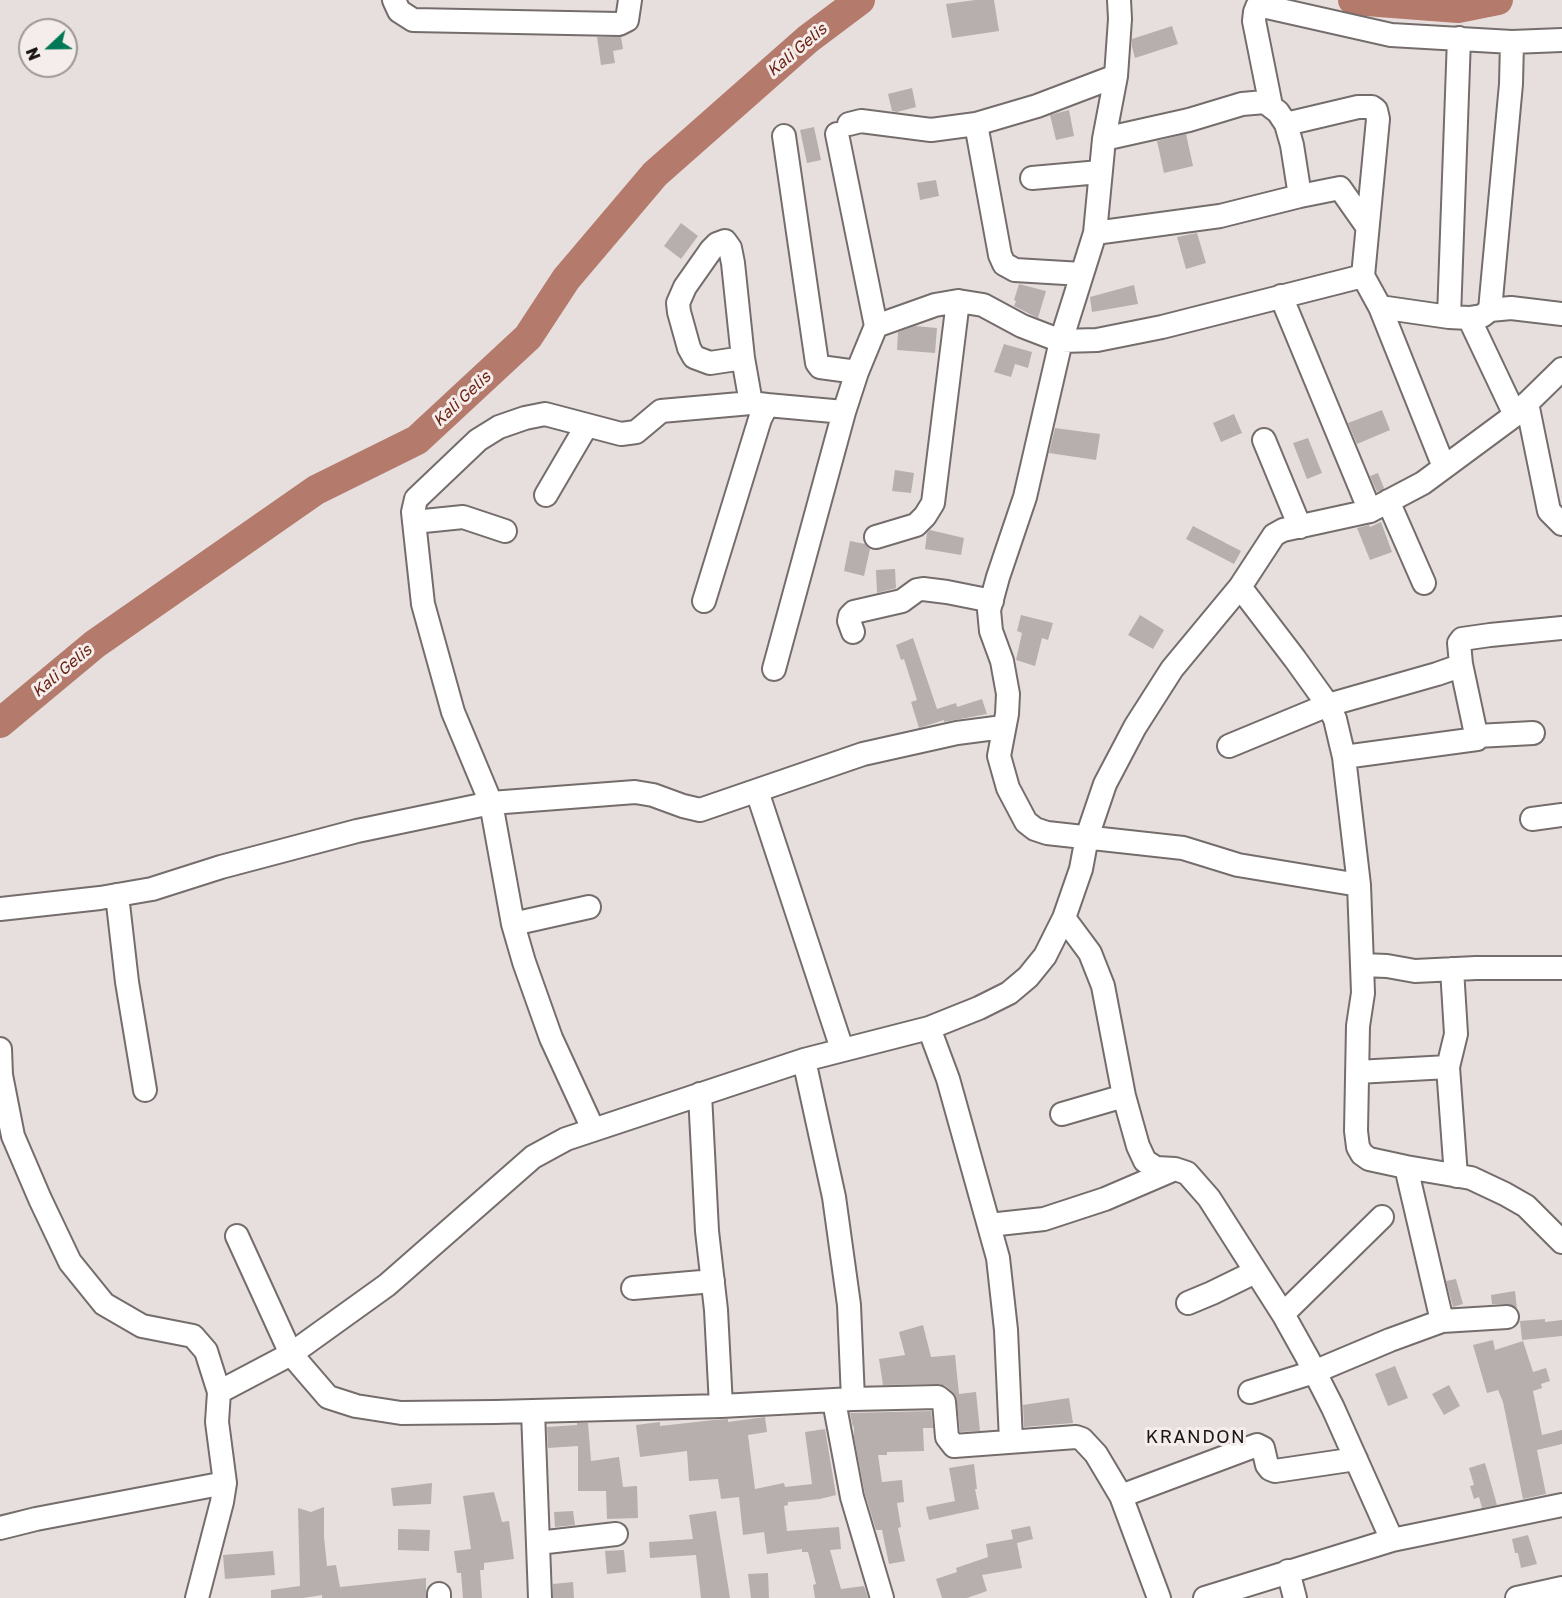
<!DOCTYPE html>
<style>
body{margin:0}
#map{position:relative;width:1562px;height:1598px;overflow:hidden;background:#e7dfde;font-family:"Golos Text",sans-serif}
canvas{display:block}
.north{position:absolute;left:18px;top:18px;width:60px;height:60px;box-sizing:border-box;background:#f4edeb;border:2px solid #9c9796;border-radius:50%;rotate:248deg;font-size:16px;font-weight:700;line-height:24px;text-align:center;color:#191616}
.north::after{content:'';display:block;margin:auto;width:21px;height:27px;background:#007855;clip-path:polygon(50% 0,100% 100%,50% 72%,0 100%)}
</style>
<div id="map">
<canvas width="1562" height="1598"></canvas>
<div class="north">N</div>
</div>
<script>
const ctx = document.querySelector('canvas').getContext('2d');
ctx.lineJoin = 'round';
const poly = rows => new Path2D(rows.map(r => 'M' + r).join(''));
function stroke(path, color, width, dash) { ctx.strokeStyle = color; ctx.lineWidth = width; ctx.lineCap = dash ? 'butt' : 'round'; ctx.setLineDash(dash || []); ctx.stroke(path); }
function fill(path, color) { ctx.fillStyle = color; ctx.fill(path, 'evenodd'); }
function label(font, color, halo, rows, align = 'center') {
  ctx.font = font + ' "Golos Text",sans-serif'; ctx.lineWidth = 6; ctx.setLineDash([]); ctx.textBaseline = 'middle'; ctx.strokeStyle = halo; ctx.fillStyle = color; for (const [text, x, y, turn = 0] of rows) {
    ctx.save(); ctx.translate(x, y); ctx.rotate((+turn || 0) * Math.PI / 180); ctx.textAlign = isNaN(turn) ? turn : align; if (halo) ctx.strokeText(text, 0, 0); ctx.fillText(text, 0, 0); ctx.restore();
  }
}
const river = poly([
 [1353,0,1458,8,1498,0],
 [0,723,95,644,316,490,417,440,528,337,566,279,655,174,808,39,860,0]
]);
const building = poly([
 [975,0,994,0,999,31,952,38,946,4],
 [1172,26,1178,44,1135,58,1132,47,1132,39],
 [597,37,621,37,623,49,613,51,615,63,601,65],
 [912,88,916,107,897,112,892,111,888,94],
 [1069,110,1074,136,1056,140,1050,115],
 [814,127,821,160,807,163,800,130],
 [1186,134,1193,166,1164,173,1157,141],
 [936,180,939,196,920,200,917,183],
 [681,223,698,236,681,259,664,246],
 [1197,233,1206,263,1186,269,1177,237],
 [1019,284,1046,291,1038,318,1014,306,1016,301,1014,300],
 [1134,285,1138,304,1092,312,1090,297],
 [915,326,937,328,935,353,897,350,898,332],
 [1004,344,1032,352,1028,368,1015,364,1011,377,994,372],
 [1382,410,1390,430,1357,444,1348,423],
 [1234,414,1242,433,1221,442,1213,423],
 [1055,428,1100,434,1096,460,1049,453],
 [1308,438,1322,473,1307,479,1293,443],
 [895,470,914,473,911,493,892,491],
 [1378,473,1384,488,1377,492,1370,476],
 [1381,522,1392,552,1370,560,1357,528,1369,525,1370,527],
 [1193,526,1241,551,1234,564,1186,539],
 [930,530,964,538,961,555,925,549,927,533],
 [850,541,865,544,870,549,864,576,844,571],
 [895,569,896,588,877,593,876,570],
 [1021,615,1053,623,1048,640,1042,638,1035,666,1016,660,1022,633,1017,631],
 [1140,615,1164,630,1153,649,1128,635],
 [913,638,937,709,956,703,957,707,982,699,987,714,944,722,944,720,919,728,911,702,917,700,904,659,901,660,896,645],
 [1456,1279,1463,1304,1453,1307,1446,1281],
 [1515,1291,1517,1309,1507,1304,1492,1304,1491,1295],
 [1545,1319,1545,1322,1562,1320,1562,1336,1522,1340,1520,1321],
 [923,1325,931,1357,955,1355,959,1394,976,1392,980,1431,960,1432,956,1396,946,1386,938,1384,883,1385,879,1359,905,1355,899,1332],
 [1493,1340,1495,1350,1523,1341,1533,1372,1546,1368,1550,1381,1541,1384,1542,1388,1533,1391,1542,1435,1562,1430,1562,1444,1537,1450,1546,1494,1523,1499,1503,1402,1498,1390,1487,1393,1473,1345],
 [1395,1366,1408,1398,1388,1406,1375,1374],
 [1449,1385,1460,1406,1444,1415,1432,1394],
 [1069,1398,1073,1423,1024,1427,1023,1405],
 [931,1411,933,1428,923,1428,924,1451,887,1452,887,1455,878,1455,882,1482,902,1480,904,1502,897,1503,901,1527,898,1528,905,1561,889,1564,882,1530,876,1530,865,1494,854,1437,854,1426,853,1427,850,1413],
 [765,1417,767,1432,748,1435,755,1489,784,1483,785,1487,812,1484,805,1432,825,1429,836,1495,820,1499,788,1502,788,1505,784,1506,787,1531,839,1527,841,1549,830,1550,841,1589,864,1586,868,1598,815,1598,813,1585,816,1584,808,1552,802,1552,802,1549,767,1554,764,1532,743,1535,739,1497,721,1499,718,1479,689,1481,687,1451,640,1457,636,1425,660,1422,660,1426,714,1420,728,1419,728,1422],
 [577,1423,588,1423,591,1461,619,1457,623,1487,637,1486,638,1518,607,1519,606,1491,578,1491,578,1446,548,1448,547,1427,577,1425],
 [1485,1463,1497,1505,1482,1508,1479,1497,1474,1499,1470,1486,1474,1485,1469,1468],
 [974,1464,977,1489,975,1489,979,1509,929,1520,926,1507,955,1501,949,1468],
 [432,1483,431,1504,393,1506,391,1488],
 [494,1492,502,1522,509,1521,514,1559,484,1563,484,1570,480,1570,482,1598,463,1598,461,1573,457,1573,454,1551,471,1549,463,1496],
 [324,1507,324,1537,327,1566,336,1565,340,1587,426,1578,426,1598,322,1598,322,1595,303,1598,271,1598,271,1590,300,1586,298,1508,311,1512],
 [573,1511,575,1525,555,1527,554,1512],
 [716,1511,730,1598,701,1598,696,1555,650,1558,649,1542,693,1539,689,1515],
 [1030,1526,1033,1539,1017,1543,1022,1568,982,1575,987,1591,967,1598,942,1598,936,1579,957,1572,956,1568,988,1557,986,1544,1013,1539,1011,1530],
 [398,1529,430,1530,429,1551,398,1550],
 [1528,1535,1537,1564,1521,1568,1518,1553,1515,1553,1512,1539],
 [624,1550,626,1572,607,1574,605,1551],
 [273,1551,275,1575,225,1579,223,1555],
 [768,1573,769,1598,751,1598,748,1574],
 [573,1582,574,1598,553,1598,553,1584]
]);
const minor = poly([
 [394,0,399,11,413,20,619,24,627,20,630,0],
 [1119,0,1120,19,1116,76,1104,139,1095,233,1061,341,1025,497,998,577,989,610,991,631,1002,661,1008,694,1007,714,999,756,1008,788,1026,822,1035,829,1047,833,1183,848,1238,865,1359,885],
 [1512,42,1562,40],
 [1271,106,1254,21,1255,12,1257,7,1267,7,1391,35,1512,42,1511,84,1490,310,1482,316,1469,318],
 [849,124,861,121,931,130,976,124,1037,106,1116,76],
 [976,124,1000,255,1004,264,1015,270,1082,274],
 [1286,124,1358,107,1372,107,1376,110,1378,119,1363,276],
 [837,134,876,326],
 [784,136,817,363,820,367,857,372],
 [1032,178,1100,172],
 [1300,196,1340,188,1366,225],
 [1095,233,1220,216,1300,196,1292,145,1286,124,1278,112,1265,102,1242,104,1189,120,1104,139],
 [1281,296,1370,511],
 [1380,307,1444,467],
 [1490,310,1511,308,1562,314],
 [1449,317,1459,38],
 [743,358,733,263,730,248,725,241,717,244,711,250,685,287,678,303,679,312,689,348,694,357,710,363,743,358,751,403],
 [1527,403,1549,511,1562,524],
 [767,405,844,412,774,669],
 [844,412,857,372,876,326,935,305,958,301,983,305,1022,326,1061,341,1097,340,1162,327,1363,276,1380,307,1449,317,1469,318,1515,415],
 [1264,440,1300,527],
 [546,495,587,425],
 [1388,501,1424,583],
 [414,522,463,517,505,531],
 [876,537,916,525,925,516,933,503,958,301],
 [1240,587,1295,659,1328,705,1335,719,1344,757,1359,885,1362,965,1387,966,1415,971,1476,968,1562,968],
 [853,632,849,621,850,616,854,612,902,601,917,590,923,589,947,592,992,601],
 [1477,736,1533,733],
 [1229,746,1328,705,1437,674,1457,667,1461,664,1459,643,1462,639,1490,635,1562,628],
 [1344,757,1477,739,1461,664],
 [757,791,842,1049],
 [1532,819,1562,815],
 [117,895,127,982,145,1090],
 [0,909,100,898,152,889,221,867,357,831,491,803,635,792,653,795,683,806,700,810,863,754,957,733,1003,727],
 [1064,918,1090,953,1103,986,1124,1096,1138,1146,1145,1161,1156,1168,1175,1169,1187,1173,1209,1198,1283,1314,1307,1357,1333,1408,1392,1540],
 [513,924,589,907],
 [1362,965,1363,993,1358,1026,1356,1131,1358,1147,1362,1154,1369,1159,1406,1167,1471,1178,1505,1194,1526,1206,1562,1242],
 [1452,969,1456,1034,1448,1067,1456,1176],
 [929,1028,948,1079,998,1258,1006,1330,1011,1441],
 [0,1049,1,1075,13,1136,40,1199,70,1262,104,1304,142,1326,193,1336,206,1351,219,1392,217,1422,225,1483,222,1502,197,1598],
 [804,1060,834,1197,849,1305,853,1399],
 [1357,1072,1448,1067],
 [700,1094,707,1231,716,1310,721,1406],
 [1062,1114,1124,1096],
 [593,1129,551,1038,524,962,513,924,491,803,453,712,423,604,413,512,416,499,478,440,499,427,525,418,545,414,621,434,636,432,661,411,751,403,767,405,760,419,704,601],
 [1406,1167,1442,1321],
 [989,1225,1044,1219,1105,1199,1175,1169],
 [237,1236,291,1354,328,1397,356,1406,401,1413,495,1412,721,1406,853,1399,938,1397,944,1402,947,1437,954,1446,1076,1437,1082,1439,1096,1454,1121,1496,1159,1598],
 [633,1288,713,1281],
 [1188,1303,1212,1293,1255,1272],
 [1283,1314,1382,1217],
 [219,1392,291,1354,387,1285,533,1157,566,1139,804,1060,929,1028,979,1008,1009,993,1028,977,1045,956,1064,918,1081,869,1087,837,1105,784,1135,727,1172,669,1240,587,1274,535,1283,530,1370,511,1423,483,1515,415,1562,369],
 [1250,1392,1314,1372,1390,1340,1442,1321,1507,1317],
 [834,1401,852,1497,882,1598],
 [533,1411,540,1598],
 [1121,1496,1257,1445,1263,1448,1267,1465,1270,1469,1275,1471,1356,1459],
 [0,1528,36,1519,225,1483],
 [538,1543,616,1534],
 [1288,1571,1295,1598],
 [439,1594,439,1598],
 [1205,1598,1392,1540,1562,1505],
 [1517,1598,1562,1588]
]);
const waterNames = [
 ["Kali Gelis",797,50,-40],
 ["Kali Gelis",462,399,-43],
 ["Kali Gelis",62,671,-40]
];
const quarterNames = [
 ["KRANDON",1196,1437]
];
stroke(river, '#b47a6b', 30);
fill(building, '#b6afad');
stroke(minor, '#746d6c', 26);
stroke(minor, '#fff', 22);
label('italic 16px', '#6b2312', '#f4edeb', waterNames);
ctx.letterSpacing = '1.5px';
label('18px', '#191616', '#f4edeb', quarterNames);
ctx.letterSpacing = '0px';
</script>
